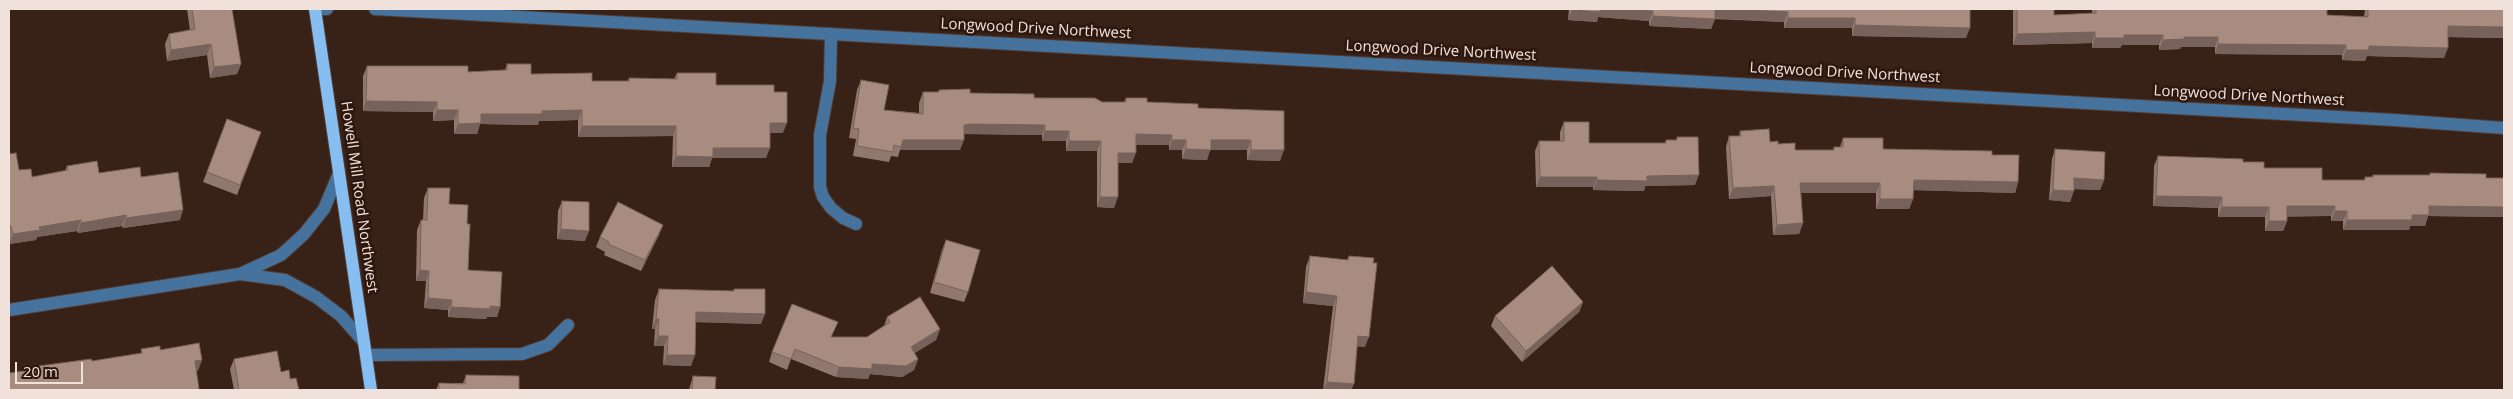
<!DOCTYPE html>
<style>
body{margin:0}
#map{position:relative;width:2513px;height:399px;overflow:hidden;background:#382117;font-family:"Open Sans",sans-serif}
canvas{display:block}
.frame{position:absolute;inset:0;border:10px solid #f0e1da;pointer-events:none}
.scale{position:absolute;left:15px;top:362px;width:68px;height:22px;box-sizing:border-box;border:2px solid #f0e1da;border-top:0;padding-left:6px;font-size:15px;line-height:18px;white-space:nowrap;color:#f0e1da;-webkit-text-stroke:4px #2d170e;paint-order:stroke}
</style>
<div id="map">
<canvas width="2513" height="399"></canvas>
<div class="frame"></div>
<div class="scale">20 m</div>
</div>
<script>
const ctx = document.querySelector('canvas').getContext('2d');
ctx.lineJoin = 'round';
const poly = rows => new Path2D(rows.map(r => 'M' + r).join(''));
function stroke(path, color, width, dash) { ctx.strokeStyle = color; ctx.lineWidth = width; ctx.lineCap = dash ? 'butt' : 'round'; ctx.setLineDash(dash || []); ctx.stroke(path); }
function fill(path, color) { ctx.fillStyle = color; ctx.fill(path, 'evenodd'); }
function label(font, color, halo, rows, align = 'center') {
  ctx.font = font + ' "Open Sans",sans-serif'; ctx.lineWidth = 5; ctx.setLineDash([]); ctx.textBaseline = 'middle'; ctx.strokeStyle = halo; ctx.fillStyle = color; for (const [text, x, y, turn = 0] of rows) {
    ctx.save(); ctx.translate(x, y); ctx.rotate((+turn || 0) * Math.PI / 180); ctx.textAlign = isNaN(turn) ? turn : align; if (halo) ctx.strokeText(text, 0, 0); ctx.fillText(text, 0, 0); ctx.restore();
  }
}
const minor = poly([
 [315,9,327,9],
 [375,9,2394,120,2504,128],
 [831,34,830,81,820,135,820,187,823,197,831,208,843,218,856,224],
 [240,274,285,280,316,297,341,316,364,342],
 [9,310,240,274,281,255,304,234,324,209,339,173],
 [366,355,522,354,548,345,568,325]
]);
const major = poly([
 [315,9,371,390]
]);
const wall = poly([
 [187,9,232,9,241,64,237,74,210,78,207,55,167,61,165,44,169,34,190,30],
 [1569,9,1970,9,1966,38,1852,36,1852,28,1784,28,1784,22,1715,19,1711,29,1649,26,1649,21,1598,17,1597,22,1568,20],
 [2013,9,2054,9,2054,15,2092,13,2092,9,2327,9,2327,15,2364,17,2365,9,2504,9,2504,38,2448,37,2444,58,2367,56,2365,61,2342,60,2342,55,2215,54,2215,47,2181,47,2180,49,2159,50,2159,45,2122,45,2120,48,2092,48,2092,43,2013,45],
 [507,64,531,74,592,81,628,81,629,78,674,79,677,73,716,85,774,92,783,133,770,133,766,158,712,158,709,167,672,167,673,136,578,137,578,120,539,121,538,125,480,124,477,134,454,134,454,120,433,121,433,112,363,111,363,76,367,66,468,72,505,70],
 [861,80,884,110,919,113,919,103,923,92,938,92,939,90,970,93,1102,102,1124,102,1126,98,1147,102,1198,108,1284,111,1280,161,1247,160,1247,150,1210,150,1207,160,1182,159,1182,150,1169,150,1169,145,1136,145,1132,163,1118,163,1114,208,1097,207,1097,151,1066,151,1066,141,1042,141,1042,135,964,134,960,150,900,150,898,157,891,156,889,162,853,156,856,139,849,138,857,90],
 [227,119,257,143,237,195,203,182],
 [1564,122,1589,143,1665,143,1666,140,1676,140,1677,137,1695,185,1645,186,1644,191,1593,190,1593,187,1536,187,1535,151,1539,141,1560,141,1560,132],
 [1740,131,1770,142,1795,150,1833,150,1834,147,1840,147,1843,138,1883,149,1992,155,2018,182,2015,193,1913,190,1913,199,1909,209,1876,209,1876,193,1801,193,1803,223,1799,234,1773,235,1771,196,1729,199,1726,147,1729,136,1739,136],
 [2055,149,2104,180,2100,190,2074,189,2070,202,2049,200,2052,159],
 [9,154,19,170,32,177,65,171,67,166,99,173,141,177,180,220,123,228,122,226,78,233,77,231,37,237,36,240,9,244],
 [2158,156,2243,162,2264,168,2322,180,2364,180,2365,177,2372,177,2373,175,2429,175,2430,173,2486,178,2504,178,2504,217,2428,216,2425,226,2410,226,2409,230,2343,230,2343,221,2331,221,2331,216,2287,216,2287,221,2283,231,2265,231,2265,217,2218,217,2218,208,2153,206,2154,166],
 [428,188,449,204,467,224,468,270,500,307,497,317,487,317,486,319,448,317,448,310,424,308,426,281,416,281,417,230,421,220,423,220,424,198],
 [562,201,585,241,557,239,558,211],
 [663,225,659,235,641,271,604,255,605,252,596,247,600,237],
 [946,240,968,292,964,302,930,293,942,250],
 [1310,256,1347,260,1349,256,1365,347,1357,346,1351,390,1323,390,1333,306,1303,303,1306,267],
 [659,289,733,291,734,289,761,324,696,322,691,366,663,365,664,346,654,346,655,329,652,329,655,300],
 [1583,302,1579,312,1522,362,1491,326,1495,316],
 [887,317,940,329,936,340,914,353,918,359,914,370,902,377,870,374,868,379,836,377,791,359,787,370,769,362,772,352,832,337,867,337,884,326],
 [234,359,281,372,290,379,299,390,234,390,230,369],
 [466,375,519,390,436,390,439,383,463,383],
 [693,376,715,390,689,390,690,386]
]);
const shadedWall = poly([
 [1600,9,1626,9,1653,11,1649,21,1598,17,1597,22,1568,20,1572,10],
 [1715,9,1727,9,1788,12,1784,22,1711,18],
 [1653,16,1715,19,1711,29,1649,26],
 [1788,18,1855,18,1852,28,1784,28],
 [1855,25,1970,28,1966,38,1852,36],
 [2448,26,2504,27,2504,38,2445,37],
 [2095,32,2092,43,2013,45,2017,34],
 [2124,35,2163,35,2159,45,2122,45,2120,48,2092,48,2095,38],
 [2184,37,2218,37,2215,47,2181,47,2180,49,2159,50,2163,40],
 [211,44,207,55,167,61,171,50],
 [2218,44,2346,45,2342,55,2215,54],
 [2369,46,2448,48,2444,58,2367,56,2365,61,2342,60,2346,50],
 [241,64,237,74,210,78,214,67],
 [366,101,437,102,433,112,363,111],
 [437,110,458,110,454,120,433,121],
 [582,110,578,120,539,121,538,125,480,124,477,134,454,134,458,124,481,114,542,111],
 [770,123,787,123,783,133,766,133],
 [971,124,1045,125,1042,135,967,134,960,135,964,125],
 [582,126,676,126,673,136,578,137],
 [1045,131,1069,131,1066,141,1042,141],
 [1136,134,1172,135,1169,145,1132,145],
 [903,140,964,140,960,150,900,150],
 [1172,140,1186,140,1182,150,1169,150],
 [1211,140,1251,140,1247,150,1210,150,1207,160,1182,159,1186,149],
 [1069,141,1101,141,1097,151,1066,151],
 [713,148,770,148,766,158,712,158,709,167,672,167,676,156],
 [1251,150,1284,150,1280,161,1247,160],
 [1118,153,1136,153,1132,163,1114,163],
 [1699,175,1695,185,1645,186,1644,191,1593,190,1597,180,1647,176],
 [1540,177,1597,177,1593,187,1536,187],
 [2074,178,2104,180,2100,190,2070,189],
 [1914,180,2018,182,2015,193,1910,190],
 [1800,183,1880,183,1876,193,1796,193],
 [1774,186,1771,196,1729,199,1733,188],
 [2053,190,2074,191,2070,202,2049,200],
 [2156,196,2222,197,2218,208,2153,206],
 [1100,197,1118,197,1114,208,1097,207],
 [1880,199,1913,199,1909,209,1876,209],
 [2287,206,2335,206,2331,216,2283,217],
 [2429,206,2504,207,2504,217,2428,216,2425,226,2410,226,2409,230,2343,230,2347,220],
 [2222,207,2269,207,2265,217,2218,217],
 [183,210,180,220,123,228,126,218],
 [2335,211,2347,211,2343,221,2331,221],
 [126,215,122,226,78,233,81,223],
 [81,220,77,231,37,237,36,240,9,244,13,234,39,227],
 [2269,221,2287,221,2283,231,2265,231],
 [1803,223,1799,234,1773,235,1777,225],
 [663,225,659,235,641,271,645,260],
 [9,226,11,226,9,233],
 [561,229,589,231,585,241,557,239],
 [420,270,429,271,426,281,416,281],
 [1306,292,1337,296,1333,306,1303,303],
 [428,298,452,300,448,310,424,308],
 [1583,302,1579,312,1522,362,1526,351],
 [490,306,500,307,497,317,487,317,486,319,448,317,451,307],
 [696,312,765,314,761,324,692,322],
 [656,319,659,319,655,329,652,329],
 [940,329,936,340,907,358,911,347],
 [658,336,668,336,664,346,654,346],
 [1358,336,1369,337,1365,347,1355,346],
 [667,355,695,355,691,366,663,365],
 [918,359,914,370,902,377,870,374,868,379,836,377,839,367],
 [202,360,198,371,192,372,195,361],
 [1327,382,1354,384,1351,390,1323,390]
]);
const building = poly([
 [192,9,232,9,241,64,214,67,211,44,171,50,169,34,195,29,192,9],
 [1572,9,1601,9,1600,12,1572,10,1572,9],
 [1626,9,1715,9,1715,19,1653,16,1653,11,1626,9],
 [1727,9,1970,9,1970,28,1855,25,1855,18,1788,18,1788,12,1727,9],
 [2017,9,2054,9,2054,15,2096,13,2096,9,2327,9,2327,15,2368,17,2368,9,2504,9,2504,27,2448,26,2448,48,2369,46,2369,50,2346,50,2346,45,2218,44,2218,37,2184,37,2184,39,2163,40,2163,35,2124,35,2124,38,2095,38,2095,32,2017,34,2017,9],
 [507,64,531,64,531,74,592,73,592,81,629,81,629,78,677,79,677,73,716,73,716,85,774,85,774,92,787,92,787,123,770,123,770,148,713,148,713,157,676,156,676,126,582,126,582,110,542,111,542,114,481,114,481,123,458,124,458,110,437,110,437,102,366,101,367,66,468,66,468,72,504,70,507,70,507,64],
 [861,80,889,85,884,110,923,114,923,92,939,92,939,90,970,89,970,93,1034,94,1034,98,1095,98,1102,102,1126,102,1126,98,1147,98,1147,102,1198,104,1198,108,1284,111,1284,150,1251,150,1251,140,1211,140,1211,150,1186,149,1186,140,1172,140,1172,135,1136,134,1136,153,1118,153,1118,197,1100,197,1101,141,1069,141,1069,131,1045,131,1045,125,971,124,964,125,964,140,903,140,901,147,894,145,893,152,857,146,859,129,853,128,861,80],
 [227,119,261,132,240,185,207,172,227,119],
 [1564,122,1589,122,1589,143,1666,143,1666,140,1677,140,1677,137,1698,137,1699,175,1647,176,1647,181,1597,180,1597,177,1540,177,1539,141,1564,141,1564,122],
 [1769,129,1770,142,1778,141,1778,144,1795,143,1795,150,1834,150,1834,147,1843,147,1843,138,1883,138,1883,149,1992,151,1992,155,2019,155,2018,182,1914,180,1913,199,1880,199,1880,183,1800,183,1803,223,1777,225,1774,186,1733,188,1729,136,1741,136,1740,131,1769,129],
 [2055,149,2105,152,2104,180,2074,178,2074,191,2053,190,2055,149],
 [16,153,19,170,31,169,32,177,68,170,67,166,97,161,99,173,140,167,141,177,178,172,183,210,126,218,126,215,81,223,81,220,39,227,40,230,13,234,11,226,9,226,9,154,16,153],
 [2158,156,2243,159,2243,162,2264,162,2264,168,2322,168,2322,180,2365,180,2365,177,2373,177,2373,175,2430,175,2430,173,2486,174,2486,178,2504,178,2504,207,2429,206,2429,215,2412,215,2412,220,2347,220,2347,211,2335,211,2335,206,2287,206,2287,221,2269,221,2269,207,2222,207,2222,197,2156,196,2158,156],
 [428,188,450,188,449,204,468,205,467,224,470,224,468,270,502,272,500,307,490,306,490,309,451,307,452,300,428,298,429,271,420,270,421,220,427,220,428,188],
 [562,201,589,202,589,231,561,229,562,201],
 [618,202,663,225,645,260,608,244,609,242,600,237,618,202],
 [946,240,980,250,968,292,934,282,946,240],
 [1310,256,1348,260,1349,256,1374,258,1373,263,1377,263,1369,337,1358,336,1354,384,1327,382,1337,296,1306,292,1310,256],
 [1552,266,1583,302,1526,351,1495,316,1552,266],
 [659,289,734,291,734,289,765,289,765,314,696,312,695,355,667,355,668,336,658,336,659,319,656,319,659,289],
 [920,297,940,329,911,347,918,359,906,366,872,364,872,369,839,367,795,349,791,359,772,352,792,304,838,322,831,337,867,337,890,322,887,317,920,297],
 [199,343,202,360,195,361,199,389,191,390,9,390,9,373,40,369,39,366,91,359,92,361,142,353,141,349,160,346,160,350,199,343],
 [277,351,281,372,289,370,290,379,296,378,299,390,239,390,234,359,277,351],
 [466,375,519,376,519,390,439,390,439,383,465,384,466,375],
 [693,376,716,377,715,390,692,390,693,376]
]);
const streetNames = [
 ["Longwood Drive Northwest",1036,29,3],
 ["Longwood Drive Northwest",1441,51,3],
 ["Longwood Drive Northwest",1845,73,3],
 ["Longwood Drive Northwest",2249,96,3],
 ["Howell Mill Road Northwest",359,197,82]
];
stroke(minor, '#523c32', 14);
stroke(major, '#523c32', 14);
stroke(minor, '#45739e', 12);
stroke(major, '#86bef2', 12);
fill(wall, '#91786e');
fill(shadedWall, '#76625a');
fill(building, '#a98c80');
stroke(building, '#76625a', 1);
label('15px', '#f0e1da', '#2d170e', streetNames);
</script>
